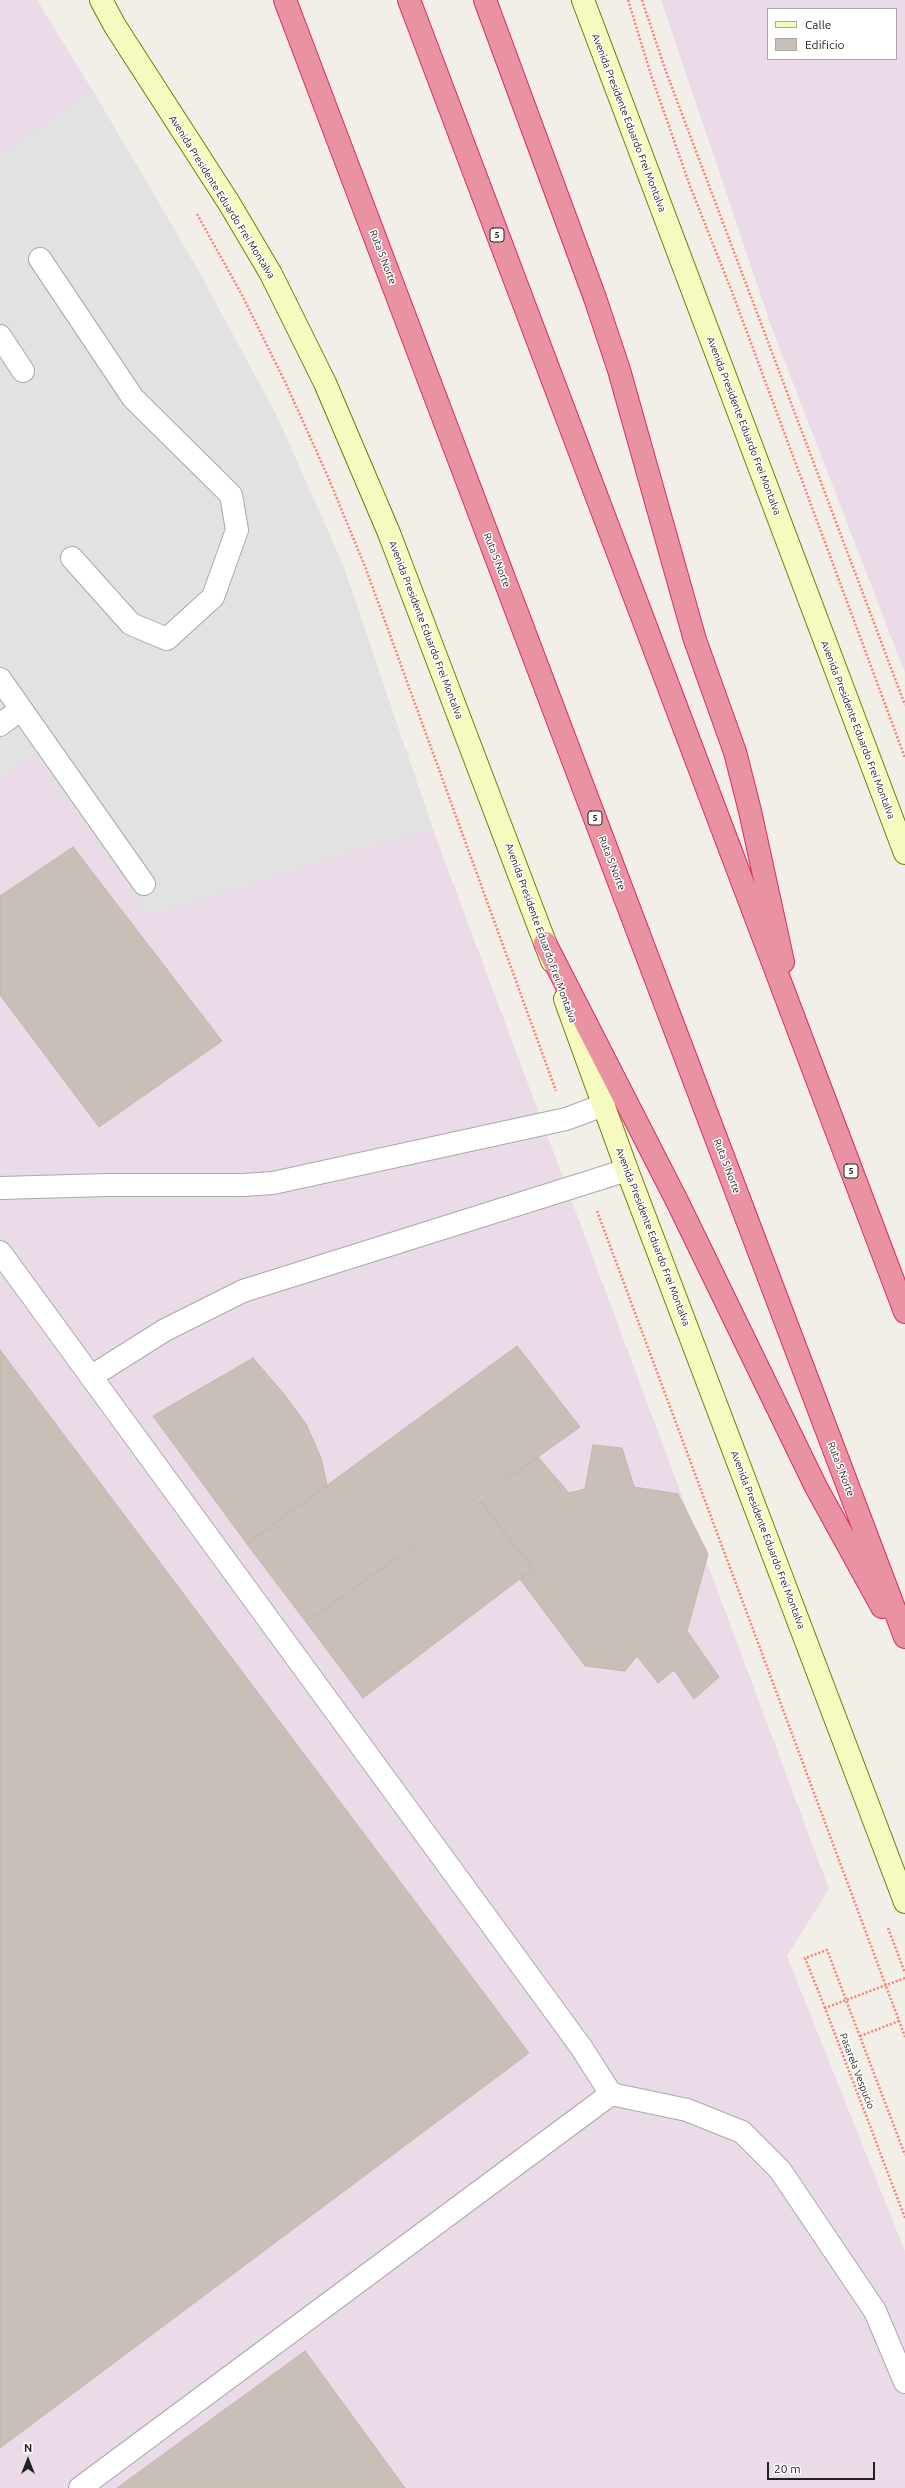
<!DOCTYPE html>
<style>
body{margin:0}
#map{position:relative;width:905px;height:2488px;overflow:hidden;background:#f2efe9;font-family:Ubuntu,sans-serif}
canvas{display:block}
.legend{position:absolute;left:767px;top:8px;width:130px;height:52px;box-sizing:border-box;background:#fff;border:1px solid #a7a7a7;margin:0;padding:5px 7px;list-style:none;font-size:12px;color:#222}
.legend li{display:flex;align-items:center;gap:8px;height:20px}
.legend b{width:20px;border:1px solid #a7a7a7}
.north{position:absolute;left:8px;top:2440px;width:40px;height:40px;-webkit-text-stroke:3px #fff;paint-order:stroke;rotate:0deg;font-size:11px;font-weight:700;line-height:16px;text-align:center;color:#222}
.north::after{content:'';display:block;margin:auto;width:14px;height:18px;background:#222;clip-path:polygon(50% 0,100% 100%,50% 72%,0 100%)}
.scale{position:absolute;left:767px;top:2462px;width:108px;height:18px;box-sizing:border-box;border:2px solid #222;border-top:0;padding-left:5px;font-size:12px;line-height:14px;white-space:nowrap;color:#222;-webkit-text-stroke:3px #fff;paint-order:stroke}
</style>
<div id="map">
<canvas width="905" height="2488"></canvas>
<ul class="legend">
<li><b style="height:5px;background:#f7fabf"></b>Calle</li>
<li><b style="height:11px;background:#c7bfb8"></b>Edificio</li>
</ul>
<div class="north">N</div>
<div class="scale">20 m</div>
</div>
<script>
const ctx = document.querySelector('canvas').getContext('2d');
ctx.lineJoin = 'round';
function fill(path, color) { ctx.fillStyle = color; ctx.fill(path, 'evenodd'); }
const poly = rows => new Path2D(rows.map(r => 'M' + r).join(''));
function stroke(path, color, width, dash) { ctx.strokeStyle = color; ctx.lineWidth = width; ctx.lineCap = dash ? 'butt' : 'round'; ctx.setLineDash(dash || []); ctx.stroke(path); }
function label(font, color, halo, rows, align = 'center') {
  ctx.font = font + ' Ubuntu,sans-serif'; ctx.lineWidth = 3; ctx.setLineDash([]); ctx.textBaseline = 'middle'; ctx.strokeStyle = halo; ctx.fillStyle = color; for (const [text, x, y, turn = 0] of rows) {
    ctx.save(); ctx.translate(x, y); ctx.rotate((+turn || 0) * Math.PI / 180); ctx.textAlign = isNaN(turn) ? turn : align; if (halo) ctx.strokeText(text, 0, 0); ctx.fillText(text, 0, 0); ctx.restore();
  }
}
const industrial = poly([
 [0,0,37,0,93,91,147,183,343,565,432,827,829,1889,787,1956,905,2251,905,2488,0,2488],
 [661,0,905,0,905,673,773,331],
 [768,9,896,9,896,59,768,59]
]);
const parking = poly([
 [93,91,197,268,277,416,343,565,432,827,149,915,34,754,0,778,0,156]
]);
const building = poly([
 [73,847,222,1041,99,1127,0,995,0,896,73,847],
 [517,1346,580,1427,306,1622,247,1544,517,1346],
 [0,1350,529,2053,0,2448,0,1350],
 [253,1358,284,1394,306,1424,321,1458,327,1485,247,1544,153,1416,253,1358],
 [593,1445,622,1448,634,1487,678,1494,708,1554,687,1631,719,1677,694,1699,674,1670,658,1683,637,1656,625,1671,585,1666,520,1579,533,1569,480,1500,538,1457,569,1493,585,1489,593,1445],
 [480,1500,533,1569,363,1698,306,1622,480,1500],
 [305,2351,405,2488,117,2488,305,2351]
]);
const path = poly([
 [628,0,652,78,690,186,732,292,905,758],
 [642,0,665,69,905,705],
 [197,214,243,297,287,386,328,477,366,569,556,1091],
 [597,1211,905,2037],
 [888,1928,905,1973],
 [825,2008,805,1958,827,1950,905,2155],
 [860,2036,899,2021]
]);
const service = poly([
 [40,259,133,398,231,495,237,530,213,597,167,639,131,624,72,558],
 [0,336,23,371],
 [0,679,144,884],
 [0,725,21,709],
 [0,1188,107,1185,243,1185,273,1183,566,1119,604,1105],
 [0,1252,581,2047,611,2094,687,2110,742,2132,780,2170,875,2311,905,2382],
 [92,1376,165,1330,243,1291,627,1170],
 [80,2488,611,2094]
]);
const secondary = poly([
 [101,0,115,26,229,203,271,274,325,383,389,533,552,961],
 [583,0,905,853],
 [565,999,627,1170,905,1902]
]);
const motorway = poly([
 [285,0,905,1637],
 [409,0,905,1312],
 [485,0,595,298,619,370,695,640,735,752,750,811,783,962],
 [545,943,677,1201,816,1487,882,1607]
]);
const pathBridge = poly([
 [905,1978,825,2008,905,2218]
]);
const shields = [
 [497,235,14],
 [595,818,14],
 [851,1171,14]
];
const shieldNames = [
 ["5",497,235],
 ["5",595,818],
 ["5",851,1171]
];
const streetNames = [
 ["Avenida Presidente Eduardo Frei Montalva",629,123,69],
 ["Avenida Presidente Eduardo Frei Montalva",222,197,58],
 ["Ruta 5 Norte",383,257,69],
 ["Avenida Presidente Eduardo Frei Montalva",744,426,69],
 ["Ruta 5 Norte",497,560,69],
 ["Avenida Presidente Eduardo Frei Montalva",426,630,69],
 ["Avenida Presidente Eduardo Frei Montalva",858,730,69],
 ["Ruta 5 Norte",612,863,69],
 ["Avenida Presidente Eduardo Frei Montalva",541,933,70],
 ["Ruta 5 Norte",727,1166,69],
 ["Avenida Presidente Eduardo Frei Montalva",653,1237,69],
 ["Ruta 5 Norte",841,1469,69],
 ["Avenida Presidente Eduardo Frei Montalva",768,1540,69],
 ["Pasarela Vespucio",857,2071,69]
];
fill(industrial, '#ebdbe8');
fill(parking, '#e2e2e2');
fill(building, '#c7bfb8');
stroke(building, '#c4b6ab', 1);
stroke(service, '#a9a9a9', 24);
stroke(secondary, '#707d05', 24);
stroke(motorway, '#dc2a67', 24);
stroke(path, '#fa8072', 2.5, [2, 2]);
stroke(service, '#fff', 22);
stroke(secondary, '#f7fabf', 22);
stroke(motorway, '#e892a2', 22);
stroke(pathBridge, '#fa8072', 2.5, [2, 2]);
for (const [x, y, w] of shields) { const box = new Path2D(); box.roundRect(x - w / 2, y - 7, w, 14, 3); ctx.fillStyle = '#fff'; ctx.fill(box); stroke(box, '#222', 1); }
label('bold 9px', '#222', null, shieldNames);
label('10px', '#222', '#fff', streetNames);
</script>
